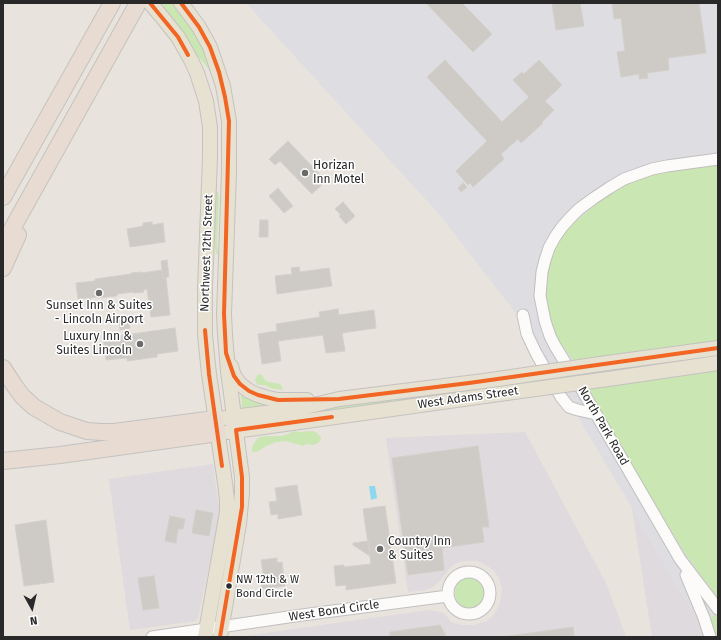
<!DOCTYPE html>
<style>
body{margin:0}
#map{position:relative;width:721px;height:640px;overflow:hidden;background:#e8e3dd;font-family:"Fira Sans",sans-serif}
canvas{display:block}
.frame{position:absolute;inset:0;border:4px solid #292929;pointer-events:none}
.north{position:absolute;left:12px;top:588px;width:40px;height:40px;-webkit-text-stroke:3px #fff;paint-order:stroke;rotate:172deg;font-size:11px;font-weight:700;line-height:16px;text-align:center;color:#292929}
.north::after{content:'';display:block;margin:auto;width:14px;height:18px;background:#292929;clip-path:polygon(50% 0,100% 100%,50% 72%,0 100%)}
</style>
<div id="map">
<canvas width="721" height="640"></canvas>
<div class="frame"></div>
<div class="north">N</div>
</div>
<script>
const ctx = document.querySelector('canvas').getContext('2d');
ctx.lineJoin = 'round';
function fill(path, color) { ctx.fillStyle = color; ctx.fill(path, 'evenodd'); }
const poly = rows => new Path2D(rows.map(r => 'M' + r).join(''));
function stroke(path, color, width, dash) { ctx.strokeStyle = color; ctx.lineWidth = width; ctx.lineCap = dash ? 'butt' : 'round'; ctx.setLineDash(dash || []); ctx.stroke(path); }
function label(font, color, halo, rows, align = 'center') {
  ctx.font = font + ' "Fira Sans",sans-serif'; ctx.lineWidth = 3; ctx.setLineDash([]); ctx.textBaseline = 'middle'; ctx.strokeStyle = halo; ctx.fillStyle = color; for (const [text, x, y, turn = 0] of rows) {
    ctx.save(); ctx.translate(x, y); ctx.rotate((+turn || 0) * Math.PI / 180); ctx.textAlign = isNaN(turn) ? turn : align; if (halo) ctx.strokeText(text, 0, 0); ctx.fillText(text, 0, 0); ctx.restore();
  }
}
const industrial = poly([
 [525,432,606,583,626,637,238,637,429,610,440,612,445,614,451,622,461,625,474,625,487,621,492,617,496,611,500,603,502,590,501,584,499,578,494,571,489,567,478,561,466,561,459,562,453,565,449,569,440,581,433,587,426,590,408,592,386,438],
 [213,464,220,515,198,618,195,621,130,630,109,479],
 [632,508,682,595,711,637,652,637]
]);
const airport = poly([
 [246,3,718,3,718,637,711,637,682,595,632,508,518,316,439,214]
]);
const green = poly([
 [160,3,174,3,178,8,187,21,205,51,215,75,213,77,207,67,194,51,159,5],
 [718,164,718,344,575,363,557,338,549,320,545,296,546,271,555,247,568,228,581,217,606,196,630,182,656,173],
 [215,192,218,192,219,198,217,241,218,254,216,254,213,233],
 [718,353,718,359,622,372,622,366],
 [718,368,718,599,684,552,600,412,588,388],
 [258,374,262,375,265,380,268,382,280,384,283,389,282,390,270,388,265,385,259,385,257,384,255,380],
 [477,387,478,393,261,423,326,407],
 [242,394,269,404,269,407,244,411,242,408,241,395],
 [295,431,299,432,313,431,317,433,321,438,321,440,319,442,314,445,307,444,303,446,300,445,298,444,296,444,286,441,276,442,266,446,257,452,252,452,253,445,257,439,260,437,267,436,282,436],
 '455 593a16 16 0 1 1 32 0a16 16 0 1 1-32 0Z',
 [715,614,718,618,718,637,715,637,709,619]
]);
const water = poly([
 [369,486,375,486,377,498,371,500]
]);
const building = poly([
 [426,3,462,3,492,34,473,52,426,3],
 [552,3,580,3,584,26,556,30,552,3],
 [612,3,699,3,706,53,668,58,669,70,647,73,648,78,639,79,639,74,621,77,617,52,625,51,621,18,614,19,612,3],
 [445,60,502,122,529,97,513,80,522,72,524,74,539,60,562,85,545,101,554,110,542,122,543,123,521,143,518,139,501,154,504,159,473,187,470,183,468,185,456,171,487,141,427,77,445,60],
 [288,141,326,181,312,194,280,161,275,165,269,159,288,141],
 [463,183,467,187,461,192,458,188,463,183],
 [278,188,293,206,284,213,269,196,278,188],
 [343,202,355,216,346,224,339,216,341,215,335,209,343,202],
 [260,220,268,220,268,237,259,237,260,220],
 [152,222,152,225,163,223,165,242,130,247,127,229,143,226,143,223,152,222],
 [167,260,169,277,163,278,161,261,167,260],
 [299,267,300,272,329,268,332,286,277,294,275,276,292,274,291,268,299,267],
 [162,270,163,278,166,278,170,315,151,317,147,289,143,290,144,292,134,293,133,292,117,294,117,296,98,298,97,297,90,298,91,300,87,300,86,298,78,299,76,283,95,281,95,279,131,274,131,273,141,272,141,273,162,270],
 [338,309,339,315,374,310,376,328,342,333,345,351,326,353,323,335,278,341,281,361,262,364,258,334,277,331,276,324,320,317,319,312,338,309],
 [129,319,130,328,120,330,119,320,129,319],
 [175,328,178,351,157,354,157,357,127,361,127,358,106,360,103,338,175,328],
 [478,446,489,527,482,527,484,542,442,548,444,570,408,575,392,458,478,446],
 [297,485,302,515,278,519,278,514,271,515,269,502,277,501,275,488,297,485],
 [385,506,396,583,346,590,346,585,336,586,334,566,344,565,344,567,371,564,363,509,385,506],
 [196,510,213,513,209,536,192,533,196,510],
 [170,516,185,519,183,529,178,529,176,543,165,541,170,516],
 [46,520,54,582,24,586,15,525,46,520],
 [368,541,370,556,353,545,353,543,368,541],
 [277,558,277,563,282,562,285,586,262,589,261,580,264,580,261,560,277,558],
 [154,576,159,608,143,610,138,578,154,576],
 [440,625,445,634,445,637,390,637,390,632,440,625],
 [573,627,574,637,503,637,573,627]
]);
const minor = poly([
 [718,159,667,166,652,169,624,179,609,188,594,198,579,209,570,218,562,227,555,237,549,248,545,260,542,272,540,296,545,321,550,336,555,346,582,390,680,559,718,609],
 [523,315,527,334,536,353,561,397,569,407,578,410,596,414],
 '448 593a21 21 0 1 1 42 0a21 21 0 1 1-42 0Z',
 [686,575,704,618,710,637],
 [152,637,302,615,448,596]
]);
const major = poly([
 [150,3,162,17,178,37,191,60,197,73,206,101,210,127,210,157,205,288,205,335,209,374,225,483,227,500,227,512,205,637],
 [181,3,199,27,210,47,223,86,229,121,229,172,224,314,225,335,228,371,242,477,242,493,239,524,220,637],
 [607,363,718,348],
 [231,366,234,376,240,384,249,391,258,395,268,398,278,400,307,400],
 [615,378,718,363],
 [225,418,297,409,339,399,484,381],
 [228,432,492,395]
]);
const highway = poly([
 [3,197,112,3],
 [3,245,138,3],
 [3,268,18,235],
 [3,368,14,385,22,396,34,407,60,422,87,431,101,432,114,432,215,419],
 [3,461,60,455,218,433]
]);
const majorBridge = poly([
 [484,381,607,363],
 [492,395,615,378]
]);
const bus1 = poly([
 [150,3,178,37,188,55],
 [181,3,199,27,210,47,219,72,225,97,229,121,224,314,226,353,234,376,240,384,249,391,258,395,278,400,339,399,469,383,718,348],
 [205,330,209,374,222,466],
 [220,637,242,507,242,477,236,430,332,417]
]);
const markers = [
 [305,173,4,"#6c6a68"],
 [99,293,4,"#6c6a68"],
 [140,344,4,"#6c6a68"],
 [380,549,4,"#6c6a68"],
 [229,586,3.5,"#292929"]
];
const busNames = [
 ["NW 12th & W",236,580],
 ["Bond Circle",236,594]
];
const poiNames = [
 ["Horizan",313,166],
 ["Inn Motel",313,180],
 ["Sunset Inn & Suites",99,306,"center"],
 ["- Lincoln Airport",99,320,"center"],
 ["Luxury Inn &",132,337,"right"],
 ["Suites Lincoln",132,351,"right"],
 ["Country Inn",388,542],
 ["& Suites",388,556]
];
const streetNames = [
 ["Northwest 12th Street",207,253,-88],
 ["West Adams Street",468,398,-8],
 ["North Park Road",603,426,60],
 ["West Bond Circle",334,611,-8]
];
fill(industrial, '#dedadd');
fill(airport, '#dedde1');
fill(green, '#c9e6b3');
fill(water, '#8bd8ef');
fill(building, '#cecbc7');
stroke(building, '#d3cfca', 1);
stroke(minor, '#c1bfbf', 13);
stroke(major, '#c4c2c0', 16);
stroke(highway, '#c4c2c0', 18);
stroke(minor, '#fcfbfa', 11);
stroke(major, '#e7e1d1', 14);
stroke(highway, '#e8dbd2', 16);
stroke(majorBridge, '#c4c2c0', 16, []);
stroke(majorBridge, '#e7e1d1', 14);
stroke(bus1, '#f26522', 4);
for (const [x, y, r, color] of markers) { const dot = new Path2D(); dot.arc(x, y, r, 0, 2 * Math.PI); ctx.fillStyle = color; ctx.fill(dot); stroke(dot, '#fff', 1.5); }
label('11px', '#292929', '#fff', busNames, 'left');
label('12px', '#292929', '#fff', poiNames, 'left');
label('12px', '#292929', '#fff', streetNames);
</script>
